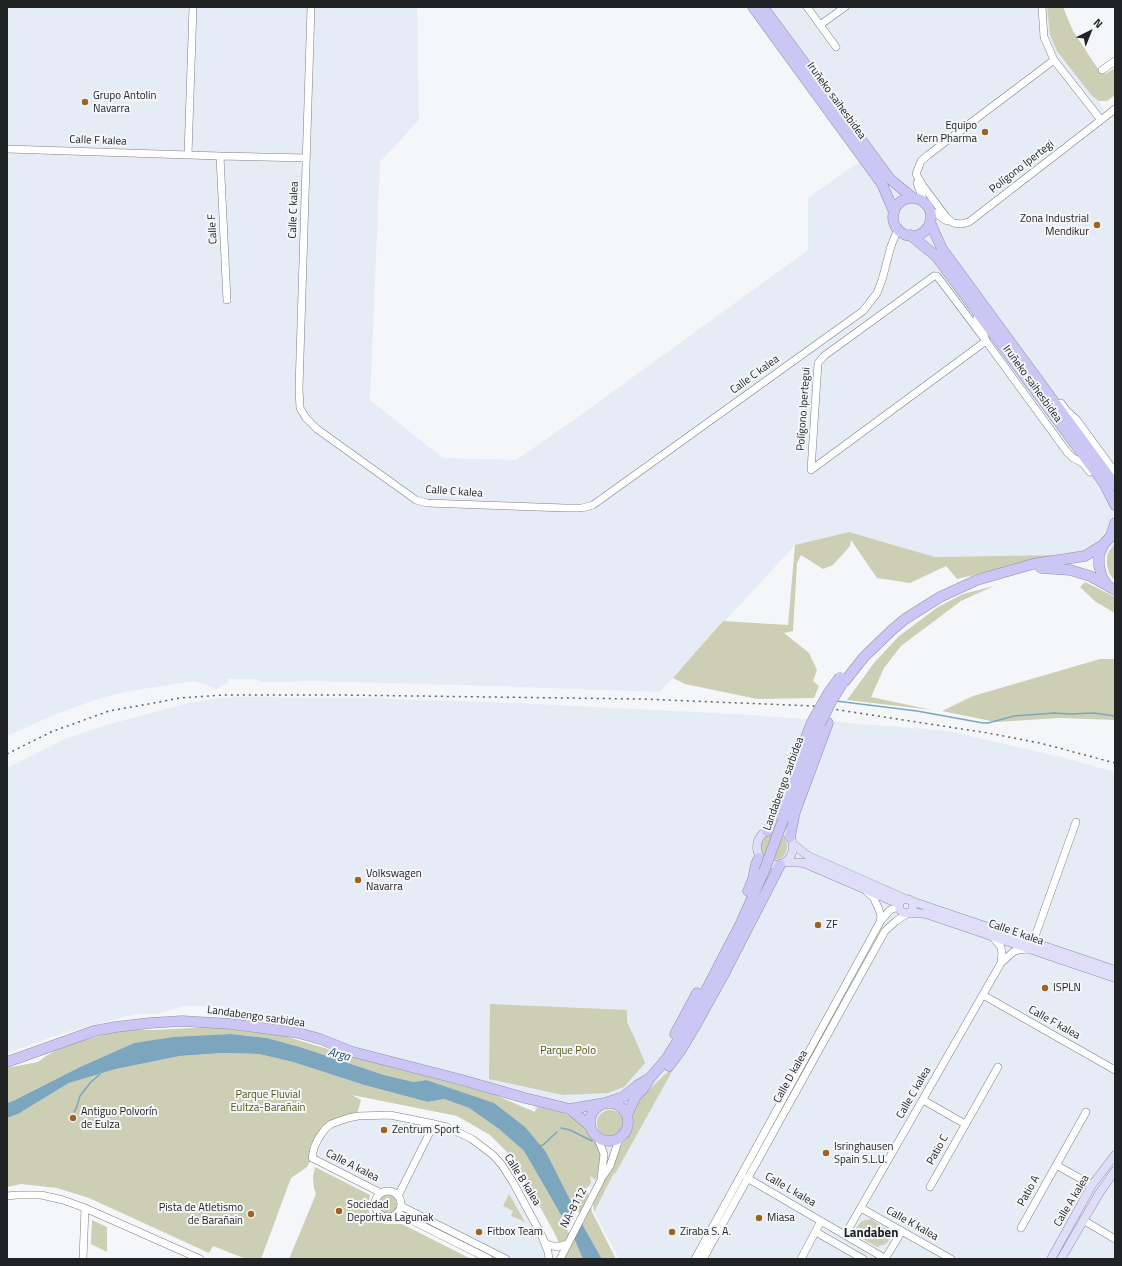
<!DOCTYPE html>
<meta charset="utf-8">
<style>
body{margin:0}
#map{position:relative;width:1122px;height:1266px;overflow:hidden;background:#f5f6f9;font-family:"Titillium Web",sans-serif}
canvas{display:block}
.frame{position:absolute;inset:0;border:8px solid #212223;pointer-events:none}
.north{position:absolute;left:1070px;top:12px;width:40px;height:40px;-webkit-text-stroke:3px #f5f6f9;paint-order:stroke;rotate:43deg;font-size:11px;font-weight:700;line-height:16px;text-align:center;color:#212223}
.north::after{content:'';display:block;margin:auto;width:14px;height:18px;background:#212223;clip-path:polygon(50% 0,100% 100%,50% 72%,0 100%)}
</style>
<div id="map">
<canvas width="1122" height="1266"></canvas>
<div class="frame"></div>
<div class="north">N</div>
</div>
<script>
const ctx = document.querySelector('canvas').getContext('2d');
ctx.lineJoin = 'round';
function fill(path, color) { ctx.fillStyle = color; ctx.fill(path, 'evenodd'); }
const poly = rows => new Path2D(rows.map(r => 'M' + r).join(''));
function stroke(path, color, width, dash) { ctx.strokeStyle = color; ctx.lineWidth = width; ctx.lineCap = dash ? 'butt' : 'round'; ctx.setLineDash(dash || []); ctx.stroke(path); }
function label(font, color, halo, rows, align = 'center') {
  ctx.font = font + ' "Titillium Web",sans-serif'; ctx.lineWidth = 4; ctx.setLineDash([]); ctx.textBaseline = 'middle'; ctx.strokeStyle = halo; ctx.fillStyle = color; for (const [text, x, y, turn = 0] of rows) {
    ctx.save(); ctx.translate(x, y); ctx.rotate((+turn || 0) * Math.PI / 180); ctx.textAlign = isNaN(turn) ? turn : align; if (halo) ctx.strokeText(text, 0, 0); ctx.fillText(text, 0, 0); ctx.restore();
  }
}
const built = poly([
 [7,7,417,7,419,120,380,162,370,400,443,458,516,460,571,422,808,250,808,198,859,162,746,7,1047,7,1050,35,1092,96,1097,99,1107,114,1115,109,1115,556,1060,555,935,557,849,532,795,545,660,692,490,686,315,681,260,682,256,679,228,679,228,683,219,687,218,689,213,689,212,687,194,681,130,691,101,698,56,714,7,736],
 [232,697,367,698,518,703,754,715,948,731,1061,757,1115,772,1115,1259,619,1259,594,1212,584,1157,534,1109,535,1105,334,1040,298,1026,275,1026,254,1022,221,1006,183,1006,158,1014,137,1014,124,1017,64,1033,7,1053,7,768,65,739,113,723,189,703,212,699],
 [390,1115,447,1127,493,1155,542,1236,548,1259,496,1259,399,1210,401,1201,392,1192,381,1193,312,1158,318,1139,340,1120]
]);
const green = poly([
 [1047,7,1063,7,1073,31,1100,72,1103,74,1107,73,1115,68,1115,95,1107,101,1099,101,1092,96,1057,51,1050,35],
 [849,532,935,557,1060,555,957,579,946,566,910,583,877,578,851,540,850,546,833,565,823,569,801,555,797,563,793,631,784,633,809,653,817,670,813,681,819,686,814,698,757,699,685,684,673,678,723,621,788,625,795,545],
 [1115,544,1115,581,1109,573,1107,565,1107,557,1110,550],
 [1085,582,1115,597,1115,613,1096,602,1080,587],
 [994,586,961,601,901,646,884,668,871,697,932,710,847,700,874,663,899,636,938,607,963,594],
 [1100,659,1115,659,1115,720,1060,718,996,722,942,711,973,696],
 '761 847a13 13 0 1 1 26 0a13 13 0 1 1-26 0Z',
 [490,1004,627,1010,627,1022,636,1041,645,1063,624,1087,608,1093,563,1095,489,1079],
 [212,1027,284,1036,348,1055,493,1094,535,1112,535,1111,538,1107,561,1112,570,1116,580,1123,599,1147,602,1157,601,1167,596,1180,590,1176,591,1183,587,1188,592,1212,616,1259,602,1259,586,1231,546,1152,426,1080,414,1082,384,1075,300,1047,267,1038,231,1034,134,1043,80,1067,13,1101,7,1103,7,1068,38,1062,46,1056,65,1045,122,1030,153,1030],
 [223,1053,259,1054,293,1062,364,1085,428,1102,444,1099,469,1108,499,1129,524,1151,572,1234,583,1259,565,1259,556,1236,521,1172,507,1152,490,1135,457,1116,352,1095,361,1100,357,1114,336,1119,327,1122,316,1137,312,1158,307,1167,291,1178,261,1259,246,1259,213,1246,209,1253,89,1198,57,1188,21,1184,7,1187,7,1118,18,1114,69,1083,116,1069,180,1056],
 [674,1066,675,1066,615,1174,614,1173,594,1212,593,1202,611,1169,620,1144,624,1142,630,1135,631,1128,633,1109,637,1101],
 '597 1123a13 13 0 1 1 26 0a13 13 0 1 1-26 0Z',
 [315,1167,370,1195,368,1208,370,1214,376,1221,385,1224,402,1224,471,1259,289,1259,316,1194,314,1188,313,1177],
 [509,1194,525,1222,511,1216,513,1211,503,1206],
 '379 1204a9 9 0 1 1 18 0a9 9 0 1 1-18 0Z',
 [871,1219,886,1229,890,1235,888,1242,883,1245,877,1247,863,1239,857,1233,856,1228,862,1221],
 [92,1220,107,1227,107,1252,91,1244]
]);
const water = poly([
 [231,1034,267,1038,300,1047,384,1075,414,1082,426,1080,494,1103,525,1127,546,1152,586,1231,602,1259,583,1259,572,1234,524,1151,499,1129,469,1108,444,1099,428,1102,364,1085,293,1062,259,1054,223,1053,180,1056,116,1069,69,1083,18,1114,7,1118,7,1103,13,1101,80,1067,134,1043,174,1037]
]);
const pier = poly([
 [577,1208,583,1221,570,1235,566,1228]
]);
const stream = poly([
 [836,701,917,711,983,723,988,723,1014,716,1054,713,1070,714,1094,713,1115,716],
 [74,1112,76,1109,80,1096,90,1083,100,1074],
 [561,1128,570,1130,592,1141],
 [540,1146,543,1145,557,1132]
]);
const minor = poly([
 [311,7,299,388,300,408,306,418,317,429,416,500,427,503,565,508,582,508,593,505,863,311,877,293,882,280,891,246,898,229],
 [807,7,836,47],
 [1042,7,1044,37,1054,60],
 [820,25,845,7],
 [1102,70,1115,61],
 [1101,120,1054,60,928,155,921,161,916,174,923,186,947,218,953,223,961,224,969,222,1101,120,1115,109],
 [7,149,220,156,306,158],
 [188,155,193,7],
 [220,156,227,300],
 [917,183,924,202],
 [930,211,935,213,947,221],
 [934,276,937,276,986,341,811,470,818,363,824,356,934,276],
 [977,318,982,328,986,341,1067,452,1073,458,1083,463,1090,472],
 [1061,403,1067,411,1077,420,1115,472],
 [867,892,873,897,878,907,881,916,880,922],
 [992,936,1001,947,1002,954,1001,962],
 [1033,942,1076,822],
 [983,995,1115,1070],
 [923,1100,965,1124],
 [1056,1165,1092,1185],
 [603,1176,610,1166,619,1139],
 [747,1178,886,1259],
 [930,1187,998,1067],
 '375 1204a13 13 0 1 1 26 0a13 13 0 1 1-26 0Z',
 [381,1193,312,1158,314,1148,318,1139,325,1129,331,1124,348,1118,358,1116,390,1115,434,1124,447,1127,472,1139,493,1155,502,1165,514,1184,542,1236,548,1252,549,1259],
 [7,1196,17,1195,41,1195,63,1200,85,1208,83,1259],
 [398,1196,434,1124],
 [401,1206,506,1259],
 [85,1208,200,1259],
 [861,1208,951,1259],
 [397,1213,489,1259],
 [1083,1220,1115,1239],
 [1021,1228,1086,1112],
 [816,1232,863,1259],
 [845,1235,1001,963,1013,952,1018,950,1028,949],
 [544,1242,549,1245,557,1247,568,1244],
 [560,1259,601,1180,604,1154,598,1139],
 [695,1259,880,922,890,910,898,907],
 [703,1259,885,931,896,921,907,914],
 [801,1259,821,1221],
 [885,1259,902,1231]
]);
const major = poly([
 '757 847a18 18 0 1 1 36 0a18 18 0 1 1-36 0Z',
 [794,845,808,856,906,899],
 [787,862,804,863,899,904],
 '899 906a7 7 0 1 1 14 0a7 7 0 1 1-14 0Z',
 [911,901,1115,970],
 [909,913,917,913,926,914,1115,978],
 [1051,1259,1092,1185,1115,1155],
 [1061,1259,1100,1192,1115,1171]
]);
const highway = poly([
 [753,7,882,184,894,212],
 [763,7,890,179,913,198],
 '893 217a19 19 0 1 1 38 0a19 19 0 1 1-38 0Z',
 [930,222,942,249,1115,485],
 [910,235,936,256,1104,483,1115,505],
 [1115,534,1111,536,1103,545,1099,555,1099,566,1102,577,1108,586,1115,590],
 [1111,536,1115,523],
 [1041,568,1070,570,1090,576,1108,586],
 [845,681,864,657,892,630,905,619,940,597,977,580,1033,564,1085,556,1103,545],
 [783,820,809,750,820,724],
 [767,831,774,820,812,722],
 [790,837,795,812,828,723],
 [748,891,753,879,756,864,759,858],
 [675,1034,697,993],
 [7,1062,94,1031,115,1027,150,1023,182,1021,232,1024,299,1033,320,1039,353,1052,462,1080,525,1098,570,1109,605,1103,623,1097,638,1085,650,1078],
 [669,1066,681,1050,694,1028,724,974,780,865],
 '590 1122a19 19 0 1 1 38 0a19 19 0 1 1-38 0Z',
 [570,1109,590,1126],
 [627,1115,636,1096,643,1089,650,1078,667,1058,689,1023,741,923,764,871]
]);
const rail = poly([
 [7,754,51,732,109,711,154,703,180,698,223,695,340,695,642,699,813,706,988,733,1040,743,1115,763]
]);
const highwayBridge = poly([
 [812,722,829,692,840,677],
 [820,724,832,700,842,684],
 [764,871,783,820]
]);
const markers = [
 [85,102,4,"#9d6421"],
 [985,132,4,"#9d6421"],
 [1097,225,4,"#9d6421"],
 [358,880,4,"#9d6421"],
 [818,925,4,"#9d6421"],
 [1045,988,4,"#9d6421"],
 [73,1118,4,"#9d6421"],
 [384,1130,4,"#9d6421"],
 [826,1153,4,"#9d6421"],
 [339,1211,4,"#9d6421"],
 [251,1214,4,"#9d6421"],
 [759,1218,4,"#9d6421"],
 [479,1232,4,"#9d6421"],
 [672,1232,4,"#9d6421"]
];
const poiNames = [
 ["Grupo Antolin",93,96],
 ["Navarra",93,109],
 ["Equipo",977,126,"right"],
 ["Kern Pharma",977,139,"right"],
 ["Zona Industrial",1089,219,"right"],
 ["Mendikur",1089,232,"right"],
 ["Volkswagen",366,874],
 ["Navarra",366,887],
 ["ZF",826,925],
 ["ISPLN",1053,988],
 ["Antiguo Polvorín",81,1112],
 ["de Eulza",81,1125],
 ["Zentrum Sport",392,1130],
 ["Isringhausen",834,1147],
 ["Spain S.L.U.",834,1160],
 ["Sociedad",347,1205],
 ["Deportiva Lagunak",347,1218],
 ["Pista de Atletismo",243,1208,"right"],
 ["de Barañain",243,1221,"right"],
 ["Miasa",767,1218],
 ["Fitbox Team",487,1232],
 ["Ziraba S. A.",680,1232]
];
const streetNames = [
 ["Iruñeko saihesbidea",836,101,54],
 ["Calle F kalea",98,141,2],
 ["Polígono Ipertegi",1022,167,-38],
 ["Calle C kalea",294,210,-88],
 ["Calle F",213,229,-93],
 ["Calle C kalea",755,375,-36],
 ["Iruñeko saihesbidea",1032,384,54],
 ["Polígono Ipertegui",804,409,-86],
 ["Calle C kalea",454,492,4],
 ["Landabengo sarbidea",784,784,-70],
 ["Calle E kalea",1016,933,19],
 ["Landabengo sarbidea",256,1017,8],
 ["Calle F kalea",1054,1023,29],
 ["Calle D kalea",791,1077,-61],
 ["Calle C kalea",914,1093,-60],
 ["Patio C",938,1150,-61],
 ["Calle A kalea",352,1166,27],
 ["Calle B kalea",522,1180,58],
 ["Calle L kalea",790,1190,30],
 ["Patio A",1029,1191,-61],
 ["Calle A kalea",1072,1201,-59],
 ["NA-8112",574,1208,-62],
 ["Calle K kalea",912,1224,29]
];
const parkNames = [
 ["Parque Polo",568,1051],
 ["Parque Fluvial",268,1095],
 ["Eultza-Barañain",268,1108]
];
const waterNames = [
 ["Arga",339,1055,15]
];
const quarterNames = [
 ["Landaben",871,1234]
];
fill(built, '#e6ecf5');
fill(green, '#cccfb4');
fill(water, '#7ca5be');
fill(pier, '#f5f6f9');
stroke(stream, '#7ca5be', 1.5);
stroke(minor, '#7e7f82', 8);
stroke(major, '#908dab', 9);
stroke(highway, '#908dab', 11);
stroke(minor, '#fff', 7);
stroke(major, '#e0ddf8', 8);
stroke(highway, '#ccc6f4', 10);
stroke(rail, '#5f6062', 1.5, [2, 4]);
stroke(highwayBridge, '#908dab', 11, []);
stroke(highwayBridge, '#ccc6f4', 10);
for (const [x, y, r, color] of markers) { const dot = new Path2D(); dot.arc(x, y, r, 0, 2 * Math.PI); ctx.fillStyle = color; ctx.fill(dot); stroke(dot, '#f5f6f9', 1.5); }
label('11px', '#212223', '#f5f6f9', poiNames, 'left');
label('11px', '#212223', '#f5f6f9', streetNames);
label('11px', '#565813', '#f5f6f9', parkNames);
label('italic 12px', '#154964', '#f5f6f9', waterNames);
label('bold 13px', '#212223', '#f5f6f9', quarterNames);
</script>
